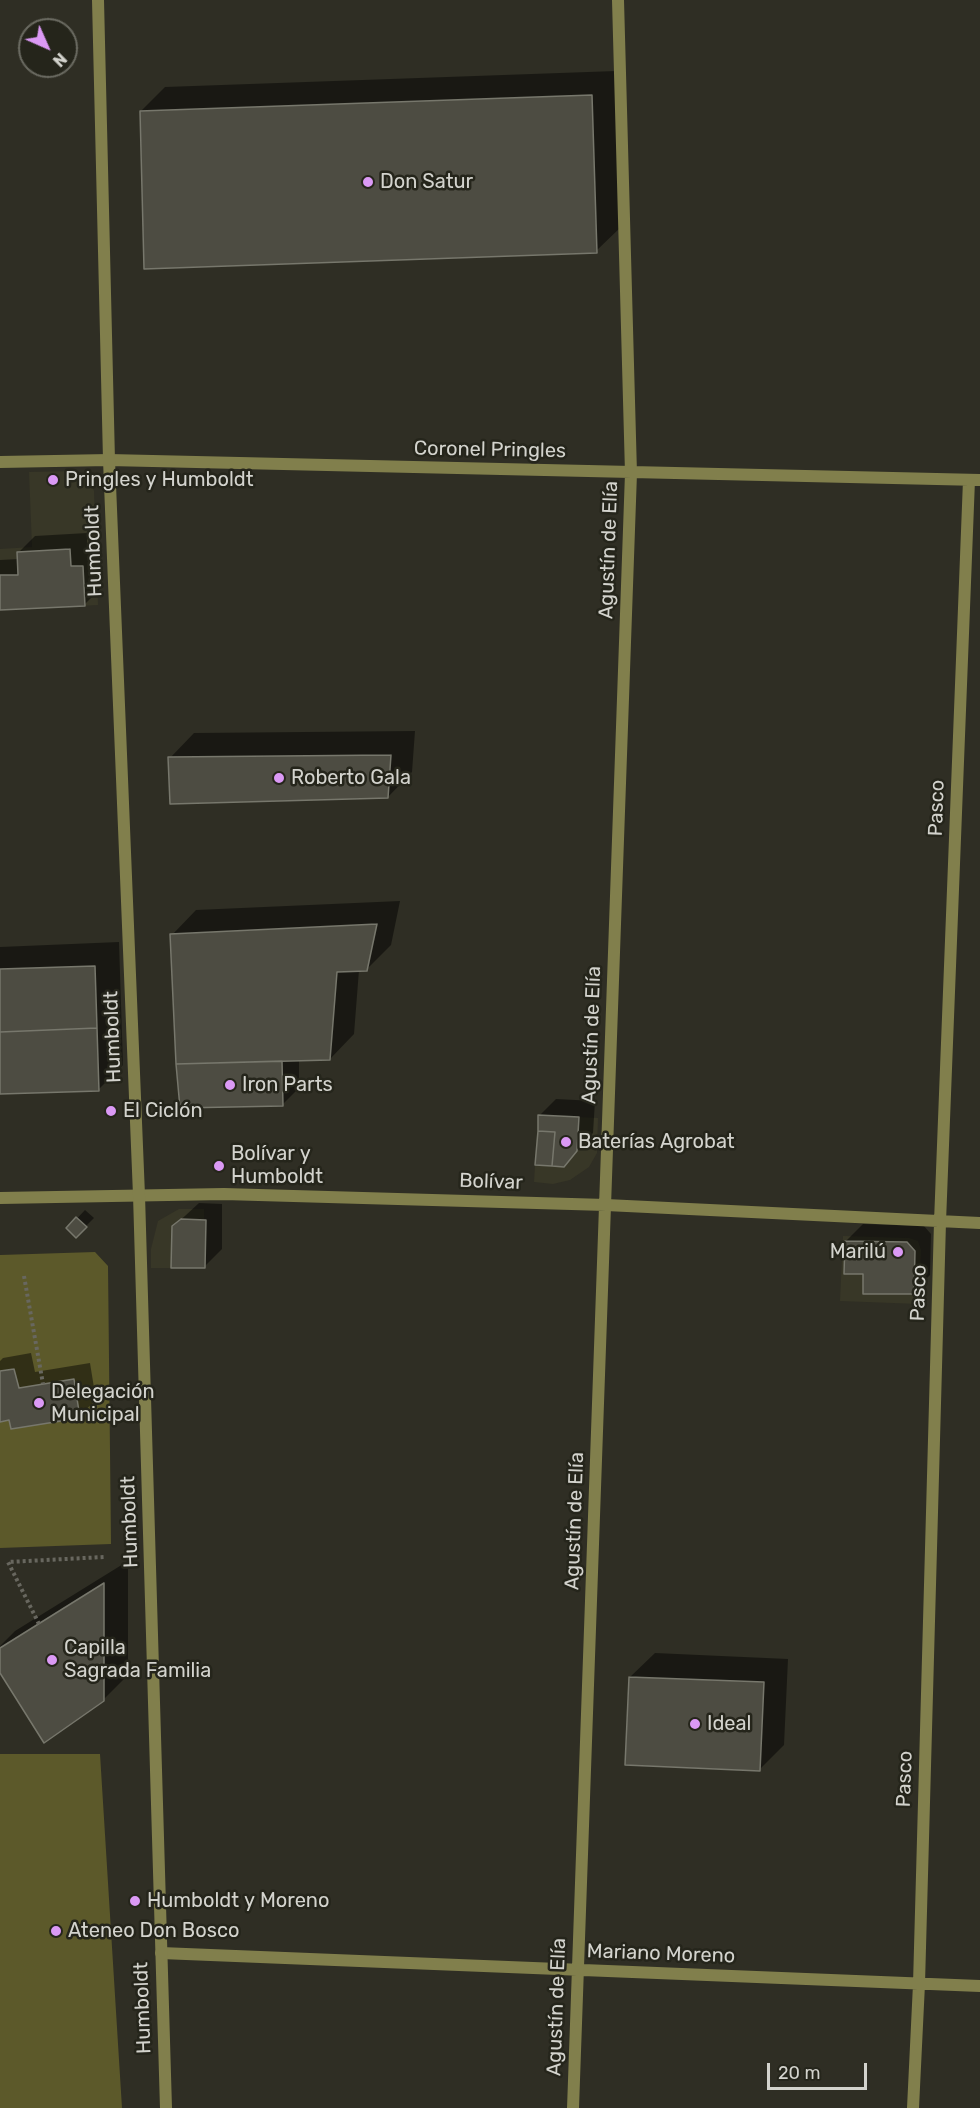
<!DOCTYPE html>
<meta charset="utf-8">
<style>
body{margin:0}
#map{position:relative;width:980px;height:2108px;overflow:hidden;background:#2f2e24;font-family:Rubik,sans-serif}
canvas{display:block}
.north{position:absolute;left:18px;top:18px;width:60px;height:60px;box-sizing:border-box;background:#25251b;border:2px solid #6b6b62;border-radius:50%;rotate:135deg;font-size:16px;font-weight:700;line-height:24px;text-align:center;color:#d3d3cd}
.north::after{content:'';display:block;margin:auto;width:21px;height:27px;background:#db99f5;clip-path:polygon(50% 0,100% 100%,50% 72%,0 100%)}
.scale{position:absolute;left:767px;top:2063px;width:100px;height:27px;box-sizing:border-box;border:3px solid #d3d3cd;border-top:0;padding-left:8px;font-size:18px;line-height:21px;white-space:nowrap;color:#d3d3cd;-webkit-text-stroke:4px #25251b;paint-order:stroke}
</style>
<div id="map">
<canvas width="980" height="2108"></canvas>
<div class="north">N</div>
<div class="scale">20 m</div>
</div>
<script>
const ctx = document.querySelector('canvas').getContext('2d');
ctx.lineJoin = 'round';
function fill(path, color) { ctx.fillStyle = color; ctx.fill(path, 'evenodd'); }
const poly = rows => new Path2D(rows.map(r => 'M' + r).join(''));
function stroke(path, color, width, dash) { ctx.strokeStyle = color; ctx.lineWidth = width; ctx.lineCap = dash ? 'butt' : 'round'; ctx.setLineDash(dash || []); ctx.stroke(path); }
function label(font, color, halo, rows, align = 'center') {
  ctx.font = font + ' Rubik,sans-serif'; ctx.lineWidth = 5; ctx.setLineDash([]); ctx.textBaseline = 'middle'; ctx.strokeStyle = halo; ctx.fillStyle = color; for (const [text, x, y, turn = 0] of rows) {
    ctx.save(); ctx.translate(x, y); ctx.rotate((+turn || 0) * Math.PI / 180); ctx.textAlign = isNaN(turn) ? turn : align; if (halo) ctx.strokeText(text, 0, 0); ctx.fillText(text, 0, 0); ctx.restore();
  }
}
const built = poly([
 [72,471,82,474,90,481,94,491,98,605,0,610,0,549,32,547,29,472],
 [538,1115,598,1118,597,1153,589,1167,570,1180,553,1184,534,1182],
 [179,1209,204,1209,205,1268,151,1268,151,1249,158,1221],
 [843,1236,909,1238,918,1241,921,1250,919,1304,840,1301]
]);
const green = poly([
 [95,1252,108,1266,111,1544,0,1548,0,1255],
 [0,1754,100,1754,122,2108,0,2108]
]);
const shadow = poly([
 [616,71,621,227,596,251,141,111,165,87],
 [87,533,87,550,100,550,101,588,84,605,0,608,0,560,19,559,19,552,35,536],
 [415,731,412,772,388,797,170,758,194,733],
 [400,901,391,945,367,969,359,970,354,1034,330,1059,299,1059,299,1088,282,1105,172,935,196,910],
 [119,942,123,1065,99,1089,0,1093,0,947],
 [556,1099,595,1101,593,1133,563,1166,540,1115],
 [199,1203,222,1204,222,1249,205,1266,173,1227],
 [85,1210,94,1218,76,1236,68,1228],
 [863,1224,924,1226,931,1234,930,1275,913,1292,846,1241],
 [31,1353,35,1372,90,1363,96,1400,79,1416,0,1420,0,1361,3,1358],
 [128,1561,128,1675,103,1700,0,1670,0,1646,15,1631],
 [655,1653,788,1659,784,1745,760,1769,630,1677]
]);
const building = poly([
 [592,95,597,253,144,269,140,111,592,95],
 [70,549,71,566,83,566,85,606,0,610,0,575,18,575,17,552,70,549],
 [391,755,388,798,170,804,168,757,391,755],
 [377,924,367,971,337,972,330,1060,176,1064,170,934,377,924],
 [95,966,97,1028,0,1032,0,969,95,966],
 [97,1028,99,1091,0,1094,0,1032,97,1028],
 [282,1061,283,1106,180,1108,176,1064,282,1061],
 [538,1115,579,1117,577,1151,564,1167,552,1166,555,1132,538,1131,538,1115],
 [538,1131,555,1132,552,1166,535,1165,538,1131],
 [76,1217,87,1227,76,1238,66,1228,76,1217],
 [181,1219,206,1220,205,1268,171,1268,172,1226,181,1219],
 [845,1241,907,1242,915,1251,914,1294,863,1294,863,1274,844,1274,845,1241],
 [14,1369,19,1388,74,1379,80,1418,11,1429,9,1420,0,1422,0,1371,14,1369],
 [104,1583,104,1701,44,1743,0,1673,0,1648,104,1583],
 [629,1677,764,1682,760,1771,625,1765,629,1677]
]);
const path = poly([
 [24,1276,43,1384],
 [39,1624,8,1562,104,1557]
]);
const minor = poly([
 [0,462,109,460,980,480],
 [0,1198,224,1194,606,1205,980,1223],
 [161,1953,980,1986],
 [573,2108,631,473,618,0],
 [913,2108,919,1984,940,1222,969,480]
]);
const tertiary = poly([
 [98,0,109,460,139,1195,166,2108]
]);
const markers = [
 [368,182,6,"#db99f5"],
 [53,480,6,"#db99f5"],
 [279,778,6,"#db99f5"],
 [230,1085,6,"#db99f5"],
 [111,1111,6,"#db99f5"],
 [566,1142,6,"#db99f5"],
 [219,1166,6,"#db99f5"],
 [898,1252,6,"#db99f5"],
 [39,1403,6,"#db99f5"],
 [52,1660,6,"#db99f5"],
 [695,1724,6,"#db99f5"],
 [135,1901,6,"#db99f5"],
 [56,1931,6,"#db99f5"]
];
const poiNames = [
 ["Don Satur",380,182],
 ["Pringles y Humboldt",65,480],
 ["Roberto Gala",291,778],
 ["Iron Parts",242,1085],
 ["El Ciclón",123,1111],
 ["Baterías Agrobat",578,1142],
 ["Bolívar y",231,1154],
 ["Humboldt",231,1177],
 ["Marilú",886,1252,"right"],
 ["Delegación",51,1392],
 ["Municipal",51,1415],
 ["Capilla",64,1648],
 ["Sagrada Familia",64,1671],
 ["Ideal",707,1724],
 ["Humboldt y Moreno",147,1901],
 ["Ateneo Don Bosco",68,1931]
];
const streetNames = [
 ["Coronel Pringles",490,450,1],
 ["Agustín de Elía",609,550,-88],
 ["Humboldt",94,551,-92],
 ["Pasco",937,808,-88],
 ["Agustín de Elía",592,1035,-88],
 ["Humboldt",113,1037,-92],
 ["Bolívar",491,1182,2],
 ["Pasco",919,1293,-88],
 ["Agustín de Elía",575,1521,-88],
 ["Humboldt",130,1522,-92],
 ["Pasco",905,1779,-88],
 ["Mariano Moreno",661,1954,2],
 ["Agustín de Elía",557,2007,-88],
 ["Humboldt",143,2008,-92]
];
fill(built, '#383727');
fill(green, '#5c592a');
fill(shadow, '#0007');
fill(building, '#4d4c42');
stroke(building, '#77776c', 1.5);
stroke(path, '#68675f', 4, [3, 3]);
stroke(minor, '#817f4c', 12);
stroke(tertiary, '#817f4c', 12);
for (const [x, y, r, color] of markers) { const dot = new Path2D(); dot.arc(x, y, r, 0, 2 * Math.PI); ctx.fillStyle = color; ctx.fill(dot); stroke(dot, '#25251b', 2); }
label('20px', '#d3d3cd', '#25251b', poiNames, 'left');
label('20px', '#d3d3cd', '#25251b', streetNames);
</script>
